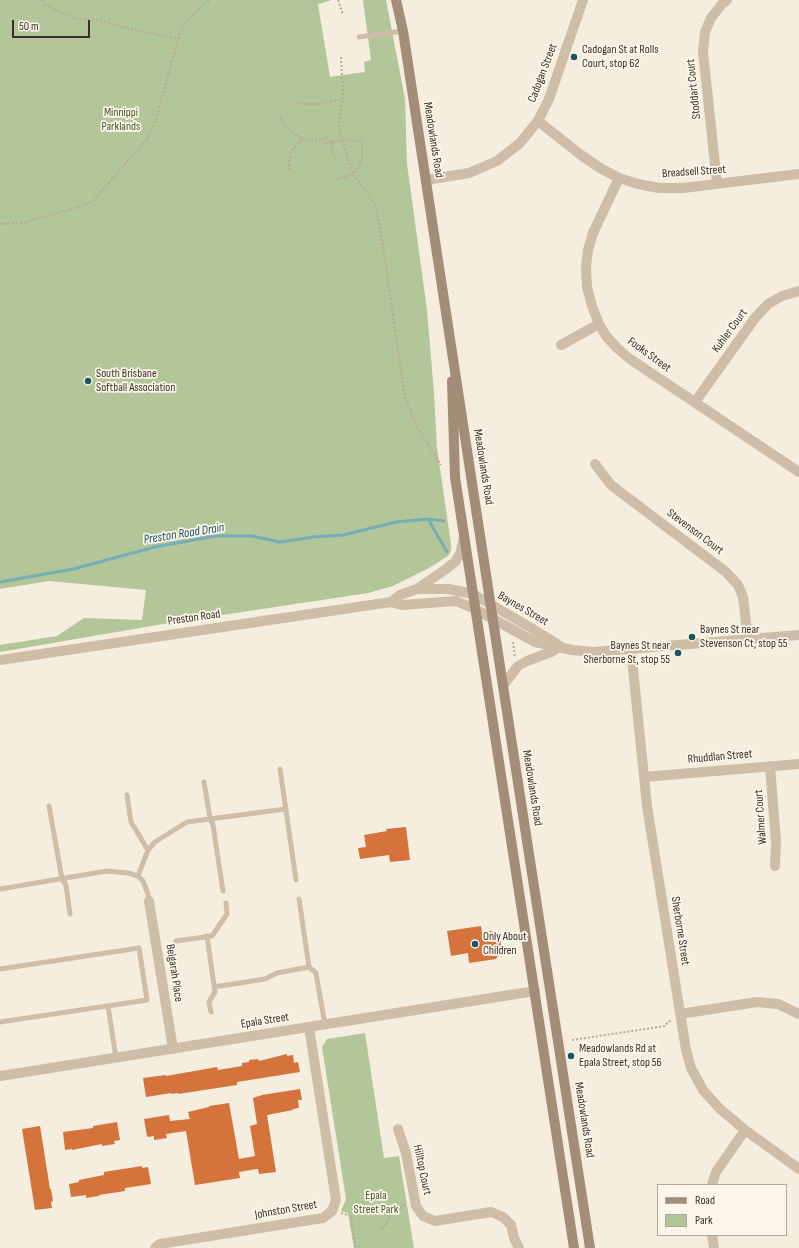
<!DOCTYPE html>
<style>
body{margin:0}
#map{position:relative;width:799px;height:1248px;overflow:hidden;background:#f5eddd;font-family:"Sofia Sans Condensed",sans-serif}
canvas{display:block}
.legend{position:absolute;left:657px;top:1184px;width:130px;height:52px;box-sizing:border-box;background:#fcf6ea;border:1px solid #afa79c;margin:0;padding:5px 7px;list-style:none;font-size:12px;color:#3b3028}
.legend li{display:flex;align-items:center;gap:8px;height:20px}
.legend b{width:20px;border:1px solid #afa79c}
.scale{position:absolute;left:12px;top:20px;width:78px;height:18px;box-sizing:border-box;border:2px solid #3b3028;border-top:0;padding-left:5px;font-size:12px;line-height:14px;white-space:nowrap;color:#3b3028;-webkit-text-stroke:3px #fcf6ea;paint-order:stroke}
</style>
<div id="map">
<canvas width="799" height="1248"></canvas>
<ul class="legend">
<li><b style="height:5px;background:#a38d78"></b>Road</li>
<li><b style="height:11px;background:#b2c69a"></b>Park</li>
</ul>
<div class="scale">50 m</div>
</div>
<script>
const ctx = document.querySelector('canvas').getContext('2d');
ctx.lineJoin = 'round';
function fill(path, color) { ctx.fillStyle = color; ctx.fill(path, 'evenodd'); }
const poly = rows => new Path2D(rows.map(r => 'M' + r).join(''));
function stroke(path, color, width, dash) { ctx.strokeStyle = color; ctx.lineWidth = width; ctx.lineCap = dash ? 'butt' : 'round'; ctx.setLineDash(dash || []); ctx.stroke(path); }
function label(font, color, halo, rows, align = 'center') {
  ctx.font = font + ' "Sofia Sans Condensed",sans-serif'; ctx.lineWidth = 3.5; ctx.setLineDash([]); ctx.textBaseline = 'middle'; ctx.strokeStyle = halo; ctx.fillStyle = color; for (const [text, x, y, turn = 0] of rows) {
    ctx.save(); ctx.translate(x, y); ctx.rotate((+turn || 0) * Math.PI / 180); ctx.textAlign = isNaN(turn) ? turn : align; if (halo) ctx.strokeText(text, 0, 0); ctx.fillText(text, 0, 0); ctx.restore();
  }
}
const green = poly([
 [0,0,332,0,318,4,330,77,365,72,364,62,371,60,363,0,386,0,405,99,407,164,427,310,434,393,437,448,451,544,451,551,448,556,429,568,393,586,368,593,163,624,0,652,0,645,57,636,84,618,142,620,146,590,49,581,0,589],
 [365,1033,384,1158,399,1156,414,1248,354,1248,348,1213,341,1211,346,1199,322,1047,327,1039]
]);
const stream = poly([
 [428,519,447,552],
 [0,582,73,569,155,547,216,536,252,536,280,542,313,537,343,535,396,522,428,519,444,521]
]);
const building = poly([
 [406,827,410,860,390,862,389,855,360,859,358,848,366,847,364,835,387,831,386,829],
 [481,926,482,933,491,931,500,938,502,950,496,959,469,963,468,953,451,956,447,931],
 [287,1054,287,1056,293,1055,294,1063,298,1062,300,1072,237,1082,237,1085,178,1094,178,1093,171,1094,171,1093,146,1097,143,1078,166,1075,166,1076,217,1067,218,1070,242,1066,242,1063,249,1062,249,1060,258,1059,259,1061],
 [300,1089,302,1100,298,1100,299,1108,293,1109,293,1110,267,1115,276,1172,259,1174,258,1169,256,1169,239,1172,240,1178,195,1185,186,1131,166,1134,167,1138,154,1140,154,1136,148,1137,147,1136,144,1119,169,1115,170,1121,190,1119,188,1112,209,1107,209,1106,229,1103,239,1159,255,1156,250,1126,257,1124,253,1098,262,1095],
 [117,1122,120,1140,114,1141,115,1144,102,1146,102,1144,72,1150,72,1149,65,1150,63,1132,93,1128,93,1126],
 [40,1126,50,1189,51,1189,53,1201,51,1202,52,1208,35,1210,22,1129],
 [142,1166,142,1168,148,1167,151,1184,125,1188,125,1191,99,1195,99,1196,86,1198,86,1195,71,1197,69,1184,79,1182,79,1180,104,1175,104,1172]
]);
const path = poly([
 [42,0,44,4,76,19,98,20,127,28,179,39],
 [338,0,343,15],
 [341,57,343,92,339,127,342,140,353,174,375,204,381,233,404,392,407,402,417,427,441,465],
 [295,101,302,104,318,104,342,99],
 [280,114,283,124,293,133,305,140,314,141,327,138,333,142,331,150,335,159],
 [322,144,342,140,362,141,362,157,359,167,353,174,335,180],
 [290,170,289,161,291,152,303,138],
 [0,224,22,223,80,207,94,200,147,139,155,123,179,36,187,20,207,2,211,0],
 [513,642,515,657],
 [572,1040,665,1026,668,1022,672,1020],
 [341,1213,351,1216,355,1248],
 [382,1229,392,1213,399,1208,406,1205]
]);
const service = poly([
 [359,37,403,31],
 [280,769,296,880],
 [204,782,210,818,213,825,223,891],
 [127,795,131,822,148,850],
 [49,806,62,879,66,885,70,914],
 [138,876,148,850,155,842,187,822,286,809],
 [0,889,107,871,128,873,138,876,143,881,148,894,149,901],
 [207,936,215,992,209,1002,211,1012],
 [176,941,212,936,227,914,226,903],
 [309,967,316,973,325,1025],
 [0,969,139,948,147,1000,0,1022],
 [214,987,265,979,277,973,309,967,299,899],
 [108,1006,116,1058]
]);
const minor = poly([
 [538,121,581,155,600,168,619,178,638,184,659,188,683,188,799,174],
 [619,178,593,233,588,250,586,267,587,287,592,306,599,324,606,336,617,348,630,359,799,472],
 [717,183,703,52,705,32,711,18,722,4,727,0],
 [561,345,599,324],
 [695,402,755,318,768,304,782,296,799,291],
 [595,464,611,485,726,572,738,585,743,597,748,639],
 [631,649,647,806,686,1050,691,1068,703,1090,719,1108,745,1130,799,1169],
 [770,766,776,842,775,866],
 [644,777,799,764],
 [149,901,173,1049],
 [680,1014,757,1002,778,1004,799,1014],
 [0,1076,535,991],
 [398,1129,406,1153,416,1206,423,1216,435,1221,491,1212,503,1217,511,1225,514,1238,519,1248],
 [712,1185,716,1172,745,1130],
 [712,1235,714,1248],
 [155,1248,160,1244,323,1218,332,1211,336,1200,309,1027]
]);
const tertiary = poly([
 [426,180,469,173,497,161,520,143,538,121,549,99,583,0],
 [417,589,446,569,455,562,460,554,464,537],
 [391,602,400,595,417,589,449,589,473,594,533,629,557,644],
 [0,660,391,602,402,605,456,601,475,609,535,642,572,650,593,652,799,635],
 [503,686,518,666,527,661,551,652,560,646]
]);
const secondary = poly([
 [396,0,403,31,503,686,590,1248],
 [452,381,455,477,574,1248]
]);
const markers = [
 [574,57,4,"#185462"],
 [88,381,4,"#185462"],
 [692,637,4,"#185462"],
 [678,653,4,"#185462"],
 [475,944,4,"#185462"],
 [571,1056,4,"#185462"]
];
const poiNames = [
 ["Cadogan St at Rolls",582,50],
 ["Court, stop 62",582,64],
 ["South Brisbane",96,374],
 ["Softball Association",96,388],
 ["Baynes St near",700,630],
 ["Stevenson Ct, stop 55",700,644],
 ["Baynes St near",670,646,"right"],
 ["Sherborne St, stop 55",670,660,"right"],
 ["Only About",483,937],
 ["Children",483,951],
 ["Meadowlands Rd at",579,1049],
 ["Epala Street, stop 56",579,1063]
];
const streetNames = [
 ["Cadogan Street",543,73,-69],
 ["Stoddart Court",694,89,-96],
 ["Meadowlands Road",433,140,81],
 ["Breadsell Street",694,172,-4],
 ["Kuhler Court",730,331,-54],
 ["Fooks Street",649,355,36],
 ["Meadowlands Road",483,467,81],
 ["Stevenson Court",695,532,37],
 ["Baynes Street",523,609,30],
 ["Preston Road",194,618,-8],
 ["Rhuddlan Street",720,757,-5],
 ["Meadowlands Road",532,788,81],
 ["Walmer Court",761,817,-94],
 ["Sherborne Street",680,931,81],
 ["Belgarah Place",174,973,81],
 ["Epala Street",265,1021,-9],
 ["Meadowlands Road",584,1120,81],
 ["Hilltop Court",422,1170,78],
 ["Johnston Street",286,1210,-10]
];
const parkNames = [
 ["Minnippi",121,113],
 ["Parklands",121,127],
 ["Epala",376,1196],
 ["Street Park",376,1210]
];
const waterNames = [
 ["Preston Road Drain",184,534,-9]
];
fill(green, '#b2c69a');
stroke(stream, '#78acb6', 3);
fill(building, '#d4733c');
stroke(path, '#bba891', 2, [2, 2]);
stroke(service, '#cfbea7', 5);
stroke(minor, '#cfbea7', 10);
stroke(tertiary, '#cfbea7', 10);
stroke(secondary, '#a38d78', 10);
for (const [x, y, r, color] of markers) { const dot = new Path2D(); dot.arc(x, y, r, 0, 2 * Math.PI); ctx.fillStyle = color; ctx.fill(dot); stroke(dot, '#fcf6ea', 1.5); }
label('12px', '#3b3028', '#fcf6ea', poiNames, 'left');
label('12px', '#3b3028', '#fcf6ea', streetNames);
label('12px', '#435c29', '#fcf6ea', parkNames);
label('italic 13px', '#185462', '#fcf6ea', waterNames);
</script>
